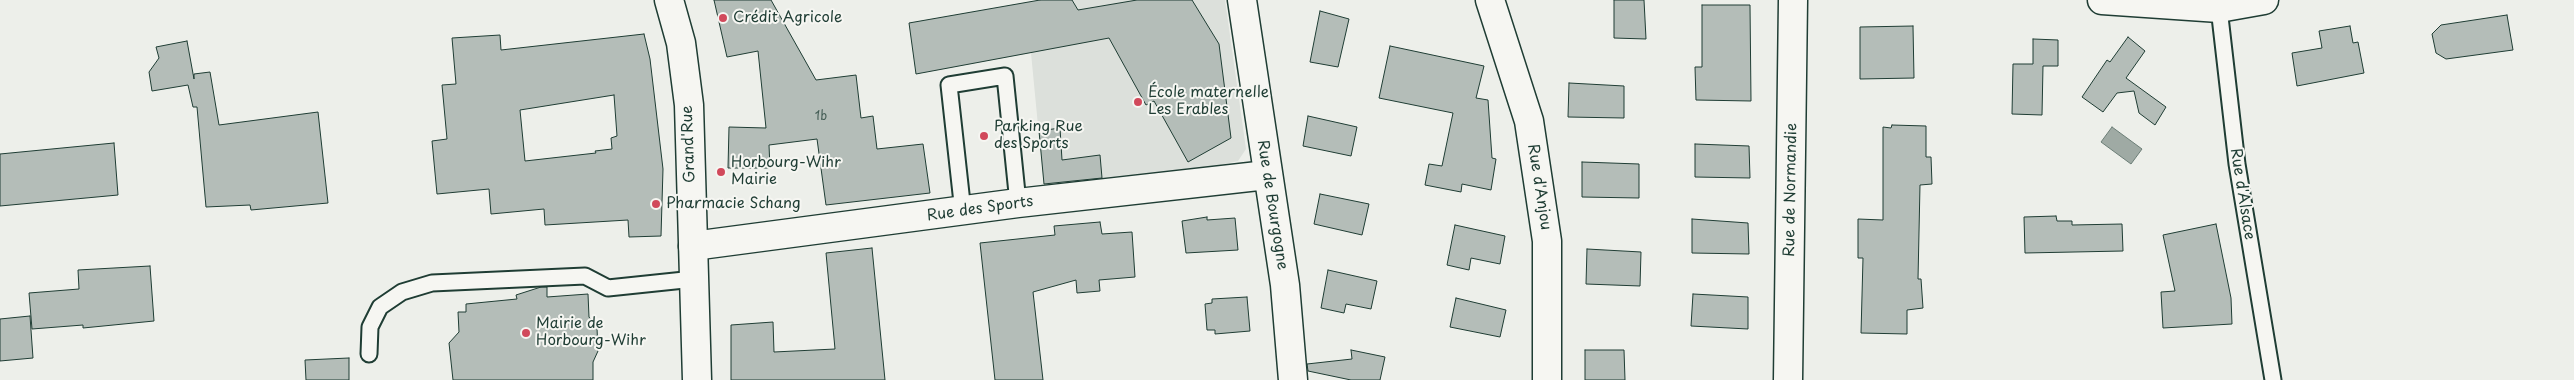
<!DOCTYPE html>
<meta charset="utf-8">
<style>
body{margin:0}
canvas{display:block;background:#edefea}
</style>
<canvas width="2574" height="380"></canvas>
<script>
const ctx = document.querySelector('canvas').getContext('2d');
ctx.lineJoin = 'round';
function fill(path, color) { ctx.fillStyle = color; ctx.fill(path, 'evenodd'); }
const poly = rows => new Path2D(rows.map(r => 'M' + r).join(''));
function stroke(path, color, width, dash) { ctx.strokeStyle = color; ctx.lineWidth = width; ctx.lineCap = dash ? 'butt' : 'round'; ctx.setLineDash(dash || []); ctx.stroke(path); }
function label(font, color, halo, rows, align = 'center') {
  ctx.font = font + ' "Playpen Sans",sans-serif'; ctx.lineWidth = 4; ctx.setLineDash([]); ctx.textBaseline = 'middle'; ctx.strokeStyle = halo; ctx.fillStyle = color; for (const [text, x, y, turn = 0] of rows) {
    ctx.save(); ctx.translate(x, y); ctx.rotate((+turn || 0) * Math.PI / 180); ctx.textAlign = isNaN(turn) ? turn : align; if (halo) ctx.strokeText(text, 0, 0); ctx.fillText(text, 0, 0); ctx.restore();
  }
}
const built = poly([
 [1040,0,1225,0,1246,149,1238,161,1189,172,1044,188,1031,53,916,74,909,23]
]);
const water = poly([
 [2112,127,2142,149,2131,164,2101,142,2112,127]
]);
const building = poly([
 [714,0,771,0,816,80,856,75,861,118,873,116,877,149,923,144,930,193,826,205,817,139,769,145,770,168,728,168,729,127,766,128,758,51,727,57,714,0],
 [1040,0,1072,0,1078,10,1137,0,1192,0,1219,44,1231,138,1188,162,1154,101,1146,105,1109,38,916,74,909,23,1040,0],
 [1614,0,1644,0,1646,39,1614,38,1614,0],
 [1702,5,1750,5,1751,101,1696,100,1695,67,1702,67,1702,5],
 [1320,11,1349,19,1338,67,1310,62,1320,11],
 [2507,15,2513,50,2446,59,2436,53,2432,34,2441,25,2507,15],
 [1913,26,1914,78,1860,79,1860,27,1913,26],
 [2350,26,2353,43,2358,42,2364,73,2297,86,2292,53,2322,48,2319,31,2350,26],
 [644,34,650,59,663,169,661,236,629,237,628,220,545,225,544,209,491,214,489,189,437,194,432,141,447,139,442,85,456,84,452,38,500,35,501,50,644,34],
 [614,95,617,136,611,138,612,149,595,151,596,153,525,161,520,110,614,95],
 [2128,37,2145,51,2126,78,2166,107,2155,125,2139,113,2134,91,2117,93,2103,112,2082,97,2107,60,2110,62,2128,37],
 [2033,39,2058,40,2058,66,2043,66,2042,115,2012,114,2013,64,2033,64,2033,39],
 [187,41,194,79,194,74,210,72,219,125,318,112,328,203,251,210,250,205,206,207,197,107,193,107,188,85,152,91,149,72,159,58,156,47,187,41],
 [1390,46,1484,66,1476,98,1488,100,1492,158,1496,159,1491,190,1462,184,1461,192,1425,185,1429,164,1442,166,1453,113,1379,98,1390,46],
 [1569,83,1624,86,1624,118,1568,117,1569,83],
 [1308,116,1357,127,1351,156,1303,146,1308,116],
 [1892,125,1926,126,1926,157,1931,157,1932,184,1920,185,1918,279,1921,279,1923,308,1907,310,1907,334,1861,333,1863,258,1858,258,1858,219,1883,220,1883,127,1891,128,1892,125],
 [1060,128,1062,160,1100,155,1102,178,1044,184,1039,131,1060,128],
 [114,143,118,195,0,206,0,154,114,143],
 [1695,144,1749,146,1750,178,1695,177,1695,144],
 [1582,162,1639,164,1639,198,1582,197,1582,162],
 [1320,194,1369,204,1362,235,1314,224,1320,194],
 [2056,216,2057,221,2072,221,2072,225,2122,224,2123,251,2025,253,2024,217,2056,216],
 [1207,217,1207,220,1235,218,1238,250,1186,253,1182,221,1207,217],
 [1692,219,1748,223,1749,254,1692,253,1692,219],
 [1100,222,1102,234,1132,232,1135,277,1099,280,1100,291,1077,293,1076,280,1033,292,1043,380,995,380,980,243,1055,235,1054,226,1100,222],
 [2216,224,2231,298,2232,324,2163,328,2161,292,2175,291,2163,235,2216,224],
 [1455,225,1505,236,1500,264,1471,258,1469,270,1447,265,1455,225],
 [872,248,885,380,731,380,731,325,773,322,774,352,835,349,826,253,872,248],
 [1587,249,1641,252,1640,286,1586,284,1587,249],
 [150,266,154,321,83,328,83,325,32,329,29,293,79,289,78,270,150,266],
 [1328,270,1377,281,1371,309,1346,304,1344,313,1321,308,1328,270],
 [541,287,547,287,547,297,588,294,589,317,597,328,598,351,593,362,593,380,453,380,449,343,459,332,458,312,466,312,466,304,517,299,516,295,541,287],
 [1693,294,1748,297,1748,329,1691,326,1693,294],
 [1247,297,1250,331,1215,334,1215,330,1207,330,1205,304,1212,303,1212,299,1247,297],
 [1456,298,1506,310,1500,337,1450,327,1456,298],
 [30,316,33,358,0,361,0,319,30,316],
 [1351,350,1385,357,1380,380,1351,380,1308,371,1307,364,1352,359,1351,350],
 [1585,350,1624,350,1625,380,1585,380,1585,350],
 [349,358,349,380,306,380,305,360,349,358]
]);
const lane = poly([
 [2219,8,2237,164,2273,380],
 [963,212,949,85,1005,76,1018,203],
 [369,354,370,327,380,307,402,292,432,283,585,276,608,288,694,279]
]);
const street = poly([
 [1242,0,1285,285,1293,380],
 [1490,0,1529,121,1547,241,1547,380],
 [2102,0,2219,8,2264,0],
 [693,246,1018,203,1267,175],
 [1788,380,1793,0]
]);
const secondary = poly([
 [669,0,681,43,689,105,697,380]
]);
const markers = [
 [723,18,5,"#d1495b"],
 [1138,102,5,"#d1495b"],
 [984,136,5,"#d1495b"],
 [721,172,5,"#d1495b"],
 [656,204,5,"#d1495b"],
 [526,333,5,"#d1495b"]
];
const numberNames = [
 ["1b",821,117]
];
const poiNames = [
 ["Crédit Agricole",733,18],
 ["École maternelle",1148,93],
 ["Les Erables",1148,110],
 ["Parking Rue",994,127],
 ["des Sports",994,144],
 ["Horbourg-Wihr",731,163],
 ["Mairie",731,180],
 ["Pharmacie Schang",666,204],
 ["Mairie de",536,324],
 ["Horbourg-Wihr",536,341]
];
const streetNames = [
 ["Grand'Rue",689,144,-92],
 ["Rue d'Anjou",1539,187,81],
 ["Rue de Normandie",1791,190,-89],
 ["Rue d'Alsace",2242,194,81],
 ["Rue de Bourgogne",1272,205,81],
 ["Rue des Sports",980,209,-8]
];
fill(built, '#dce0db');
fill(water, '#9faaa4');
stroke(water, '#6c7e77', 1);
fill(building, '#b4bdb8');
stroke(building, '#1f3d34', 1);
stroke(lane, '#1f3d34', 19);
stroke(street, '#1f3d34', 31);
stroke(secondary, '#1f3d34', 31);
stroke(lane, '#f6f6f2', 15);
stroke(street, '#f6f6f2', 28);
stroke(secondary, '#f6f6f2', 28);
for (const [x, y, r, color] of markers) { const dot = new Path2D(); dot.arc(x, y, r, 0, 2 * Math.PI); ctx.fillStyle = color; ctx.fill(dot); stroke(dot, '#f6f6f2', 2); }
label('12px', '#445d55', null, numberNames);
label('15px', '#1f3d34', '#f6f6f2', poiNames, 'left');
label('15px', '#1f3d34', '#f6f6f2', streetNames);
</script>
